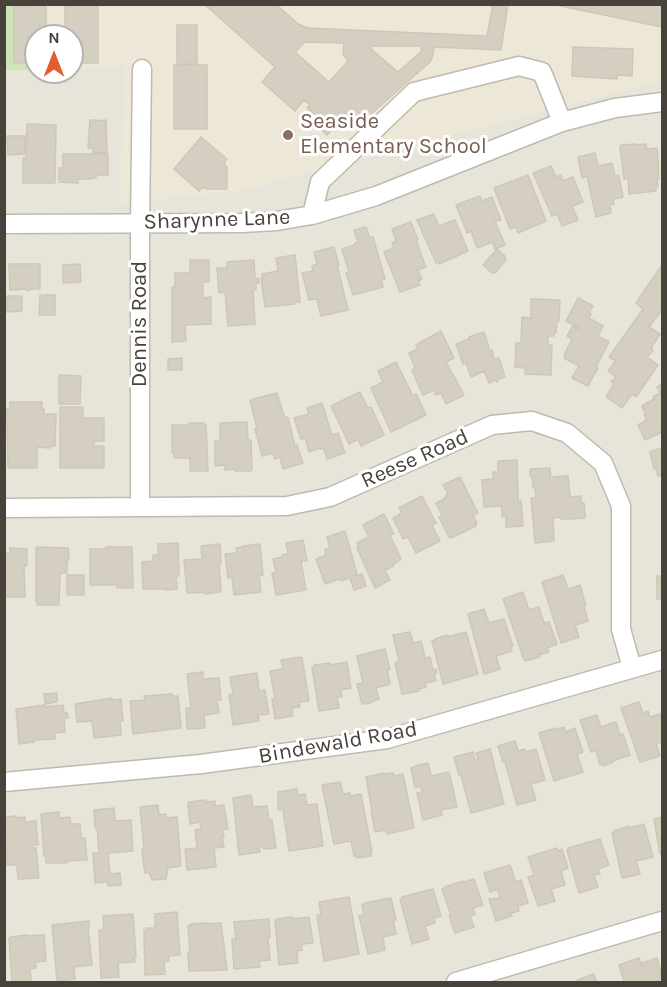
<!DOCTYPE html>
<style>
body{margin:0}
#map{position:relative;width:667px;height:987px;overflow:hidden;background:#f4f2eb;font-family:Karla,sans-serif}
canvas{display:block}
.frame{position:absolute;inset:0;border:6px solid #48433a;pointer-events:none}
.north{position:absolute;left:24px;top:24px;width:60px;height:60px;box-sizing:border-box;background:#fff;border:2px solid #b6b4b0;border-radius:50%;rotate:0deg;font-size:16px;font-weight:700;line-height:24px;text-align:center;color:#48433a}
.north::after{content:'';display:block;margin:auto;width:21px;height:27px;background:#e55c32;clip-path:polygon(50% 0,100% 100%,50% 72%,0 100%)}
</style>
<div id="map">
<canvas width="667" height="987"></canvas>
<div class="frame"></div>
<div class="north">N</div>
</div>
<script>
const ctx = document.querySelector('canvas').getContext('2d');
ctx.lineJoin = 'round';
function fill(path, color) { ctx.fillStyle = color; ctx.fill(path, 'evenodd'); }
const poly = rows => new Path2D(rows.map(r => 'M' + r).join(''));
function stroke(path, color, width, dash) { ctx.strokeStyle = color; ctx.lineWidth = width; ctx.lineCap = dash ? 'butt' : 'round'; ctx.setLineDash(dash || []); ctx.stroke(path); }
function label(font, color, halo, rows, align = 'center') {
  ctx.font = font + ' Karla,sans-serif'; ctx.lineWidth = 6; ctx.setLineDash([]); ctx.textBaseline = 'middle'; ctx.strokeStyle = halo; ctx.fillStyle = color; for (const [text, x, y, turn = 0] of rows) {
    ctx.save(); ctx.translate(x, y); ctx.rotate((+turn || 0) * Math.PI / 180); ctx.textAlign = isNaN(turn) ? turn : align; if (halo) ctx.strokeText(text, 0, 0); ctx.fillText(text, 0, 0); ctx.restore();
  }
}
const residential = poly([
 [124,65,121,202,245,189,662,80,662,982,5,982,5,70,36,70,36,72,72,72,72,68]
]);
const education = poly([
 [30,5,662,5,662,80,245,189,120,202,124,65,72,68,72,36,36,36,36,70,30,70]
]);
const green = poly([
 [5,5,30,5,30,70,5,70]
]);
const building = poly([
 [204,4,276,4,298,24,308,28,487,36,493,4,508,4,501,50,434,47,433,55,430,62,363,121,351,110,334,131,332,129,327,135,315,124,320,119,307,108,310,105,304,100,295,111,262,82,275,67,204,4],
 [305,42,344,43,343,54,348,61,329,82,295,52,305,42],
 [371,46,421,46,421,52,398,72,372,50,371,46],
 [551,4,662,4,662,27,551,4],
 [46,5,46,36,36,36,36,63,14,63,14,6,46,5],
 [65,5,98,5,98,63,72,63,72,36,65,36,65,5],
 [177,25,197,25,197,64,177,64,177,25],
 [573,47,633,49,632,76,617,75,617,79,572,76,573,47],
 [174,65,207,65,207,129,174,129,174,65],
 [90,120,96,120,96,121,106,120,107,153,93,153,93,148,88,148,90,120],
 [27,124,56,125,55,183,23,183,23,158,26,158,27,124],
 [7,136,25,136,25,154,8,155,7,136],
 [201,137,227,159,224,162,227,168,227,189,206,189,203,187,199,191,174,169,201,137],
 [637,144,637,145,646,144,647,149,657,148,659,172,658,172,659,179,657,179,658,186,656,186,656,191,629,194,628,178,624,179,620,147,621,145,637,144],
 [595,153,598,166,612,163,615,176,619,176,623,197,613,199,614,204,610,205,611,213,596,217,587,176,582,178,578,157,595,153],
 [63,154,108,154,108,175,96,175,96,178,92,178,92,179,78,179,78,183,59,182,59,168,65,168,65,167,63,167,63,154],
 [551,166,556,177,561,175,563,181,573,177,583,202,572,206,578,220,562,226,557,214,552,216,533,173,551,166],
 [528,175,546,221,518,233,516,227,510,229,494,188,528,175],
 [480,196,482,201,492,197,501,220,495,221,505,245,495,249,493,242,477,248,471,231,467,233,456,205,480,196],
 [434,214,439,226,455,220,468,251,439,264,439,262,436,263,417,220,434,214],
 [411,222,418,240,416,241,426,267,418,270,422,279,418,281,420,285,400,292,384,252,394,248,392,243,396,241,392,229,411,222],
 [366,227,370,238,373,237,385,279,381,280,383,287,353,295,346,273,349,272,342,249,355,245,355,243,358,242,354,230,366,227],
 [334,247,339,265,337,265,348,310,321,316,317,299,309,300,302,273,313,271,312,266,317,264,314,252,334,247],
 [497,249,505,256,506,260,495,273,493,272,492,273,483,265,497,249],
 [295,255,300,302,295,302,295,304,265,307,261,278,263,278,262,274,278,271,276,258,295,255],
 [190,260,209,260,209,282,203,282,203,298,211,297,211,324,185,325,186,341,172,342,172,287,175,287,175,273,190,273,190,260],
 [254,260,255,279,258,278,259,283,256,283,256,290,253,290,255,324,228,326,225,292,219,293,217,268,227,268,227,262,254,260],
 [9,264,40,264,40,289,31,289,29,291,25,289,10,290,9,264],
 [80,264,81,282,63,283,63,265,80,264],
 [662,265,662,310,649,327,660,334,651,348,653,350,647,357,658,365,636,397,632,394,622,408,606,397,614,384,611,382,616,377,608,371,616,361,609,357,643,309,636,303,662,265],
 [40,295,55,295,55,315,39,315,40,295],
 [7,296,22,296,22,311,7,312,7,296],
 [578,298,593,306,589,313,591,314,589,318,603,326,598,336,609,342,596,367,598,368,588,386,572,378,579,366,564,358,565,353,572,339,567,336,573,326,578,329,579,328,566,321,578,298],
 [531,299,560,300,559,321,557,321,556,333,554,333,554,336,548,336,548,345,552,345,551,375,525,374,525,368,515,367,516,343,521,343,522,317,531,318,531,299],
 [441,331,454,358,446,362,464,395,446,404,441,393,436,395,434,390,423,395,412,370,415,368,409,353,418,349,416,345,441,331],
 [484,332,490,351,492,350,494,360,499,358,505,377,499,379,497,382,495,380,489,383,484,371,471,377,466,363,463,364,456,344,469,339,469,337,484,332],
 [182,358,182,370,168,370,168,359,182,358],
 [396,362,413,396,416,394,426,415,391,432,371,388,383,382,378,371,396,362],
 [59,375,81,376,80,404,59,404,59,375],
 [662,384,662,425,661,426,662,432,645,440,638,425,647,420,644,415,646,415,642,406,654,399,653,397,660,393,657,387,662,384],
 [360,392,368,408,371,407,384,435,361,446,358,439,349,444,331,406,360,392],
 [277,393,284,416,288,418,295,446,297,445,303,463,283,469,280,457,275,459,273,453,262,456,255,429,257,429,250,400,277,393],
 [10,402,42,402,42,409,44,409,44,414,56,414,55,446,52,446,50,448,37,447,37,468,8,468,7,409,10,409,10,402],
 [322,403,332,435,338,433,345,453,327,459,324,449,320,449,320,448,309,452,305,438,301,439,294,418,309,414,307,408,322,403],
 [60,407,83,407,83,418,104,418,104,441,94,441,94,446,104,446,104,468,60,468,60,407],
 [247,422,248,440,251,440,252,469,251,471,235,471,235,469,225,470,225,465,215,466,215,441,220,441,220,423,247,422],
 [189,423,204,423,204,425,206,425,208,471,190,471,190,458,174,458,174,453,172,453,172,425,189,425,189,423],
 [662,448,662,478,662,475,658,476,656,468,654,469,650,452,662,448],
 [517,460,518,501,521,501,523,526,506,527,506,517,502,517,502,506,484,507,482,480,493,479,493,472,498,472,498,461,517,460],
 [550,468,551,482,554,482,553,477,568,476,570,497,581,496,581,503,584,503,585,518,570,519,561,519,560,517,553,518,554,541,535,543,531,498,536,497,535,488,533,488,532,476,530,476,530,469,550,468],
 [460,477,478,513,473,515,477,523,475,524,476,526,451,538,450,536,449,537,439,517,442,515,436,503,446,498,445,496,448,494,443,485,460,477],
 [422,496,436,523,432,525,440,541,416,553,408,537,403,539,393,518,402,513,399,508,422,496],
 [384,514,394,534,390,535,401,559,393,565,394,566,385,570,390,580,375,588,357,548,359,547,357,543,369,537,363,525,384,514],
 [345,531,357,574,354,575,355,576,362,574,366,586,354,590,350,578,341,581,340,579,325,584,316,559,326,555,325,550,330,548,327,537,345,531],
 [303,540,307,561,301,561,306,590,276,595,272,573,276,572,273,559,283,557,282,555,288,554,286,543,303,540],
 [178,543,179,576,176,576,177,589,166,590,166,589,143,589,142,562,153,561,153,555,158,555,158,544,178,543],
 [220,544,221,564,219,564,221,591,220,592,205,594,205,592,187,593,184,560,202,559,201,546,220,544],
 [260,544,263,575,259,575,261,592,234,595,232,577,228,578,225,554,237,553,236,548,244,547,243,546,260,544],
 [38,547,68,548,69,560,67,560,67,573,60,573,59,605,37,605,37,601,36,601,36,548,38,547],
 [106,547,132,547,133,588,117,588,117,585,90,585,90,549,106,549,106,547],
 [10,548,27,549,27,566,24,566,25,597,4,597,4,553,10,553,10,548],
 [67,575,84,575,84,595,67,595,67,575],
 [563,575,568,589,580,585,586,606,584,607,588,621,575,625,579,637,561,643,542,582,563,575],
 [657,576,662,576,662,599,657,599,657,576],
 [523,592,529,610,539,607,544,623,549,622,557,644,547,648,549,652,539,655,540,657,525,661,524,660,503,599,523,592],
 [484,609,489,623,504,619,513,646,510,647,512,651,496,656,500,669,484,674,468,614,484,609],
 [410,632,413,643,421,641,425,658,430,657,433,670,436,669,437,673,434,674,436,681,425,683,426,687,419,689,419,691,402,694,395,663,399,662,393,635,410,632],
 [466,632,478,674,443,684,432,641,436,640,435,639,448,635,448,637,466,632],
 [385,649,390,670,387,670,390,684,376,688,379,699,374,701,370,703,362,704,357,684,363,683,357,656,385,649],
 [302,657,309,701,299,702,300,707,292,708,293,716,275,719,272,699,275,699,270,671,283,669,281,660,302,657],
 [347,662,351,688,341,690,342,697,337,697,339,708,319,711,312,668,314,667,314,665,330,663,330,665,347,662],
 [203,672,203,679,219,678,221,700,217,700,219,713,204,715,205,728,187,729,186,708,191,708,187,674,203,672],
 [257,673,259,691,265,690,269,714,258,715,259,721,233,725,229,695,233,694,230,677,257,673],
 [57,693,57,702,45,704,44,694,57,693],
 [172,694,172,696,178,696,181,728,133,734,130,701,145,700,144,696,172,694],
 [112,698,112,700,121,699,123,721,120,721,121,735,94,738,92,721,77,722,75,704,112,698],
 [639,702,643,713,648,711,650,717,660,714,662,720,662,742,656,744,660,756,640,762,621,708,639,702],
 [45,705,46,707,63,705,64,713,67,713,68,718,64,718,65,732,55,733,55,739,34,740,34,742,19,744,16,709,45,705],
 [597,715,601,727,616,722,620,735,623,734,630,755,613,761,613,762,604,766,603,764,600,765,596,751,591,752,580,720,597,715],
 [564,727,566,732,575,728,583,752,577,754,583,772,554,781,539,733,556,728,556,730,564,727],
 [515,741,518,751,525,749,526,752,536,749,545,780,531,784,536,800,517,805,505,762,503,762,498,746,515,741],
 [490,749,504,804,471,813,461,775,459,775,454,757,473,752,475,760,478,759,476,753,490,749],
 [428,763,431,776,449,772,457,807,441,810,442,815,423,820,417,793,422,792,421,786,415,788,411,768,419,765,428,763],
 [384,773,384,774,393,773,394,776,403,774,414,828,387,834,386,830,375,832,371,811,372,811,366,777,384,773],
 [340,782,343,794,350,793,350,796,361,794,372,852,371,853,371,856,357,858,356,856,354,856,351,841,334,844,322,785,340,782],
 [297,789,298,795,305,794,307,805,317,804,323,846,289,851,283,810,278,810,278,792,297,789],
 [251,795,253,807,267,806,269,820,272,820,276,848,264,849,263,846,259,847,260,852,239,855,233,798,251,795],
 [206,800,206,802,215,801,215,806,224,805,228,829,222,829,224,837,222,837,224,847,214,848,216,867,187,870,185,849,197,848,195,830,201,829,200,822,190,824,188,804,189,802,206,800],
 [158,805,159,815,166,814,166,818,177,817,181,865,180,866,168,868,166,879,152,880,149,872,145,873,144,867,142,849,144,849,140,807,158,805],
 [114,808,115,821,131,820,133,851,108,853,110,874,120,873,121,885,108,886,108,882,95,883,93,853,99,853,97,827,95,828,94,810,114,808],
 [59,812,59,818,70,817,71,824,80,824,81,838,85,838,87,860,67,861,67,863,46,863,46,856,44,856,41,814,59,812],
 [16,816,16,818,25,817,25,822,36,821,38,845,32,845,32,848,36,848,39,878,18,879,17,865,7,865,4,817,16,816],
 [662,817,662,853,660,854,654,819,662,817],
 [644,824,653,857,636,861,640,874,622,878,612,833,614,832,614,831,629,826,629,828,644,824],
 [600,839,609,865,598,869,600,874,594,875,598,887,579,893,567,850,568,848,600,839],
 [557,848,558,851,562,849,568,868,561,871,565,885,551,889,555,901,538,906,528,877,534,875,528,857,557,848],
 [510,865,516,882,521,880,528,903,518,906,519,911,511,913,512,916,496,921,489,899,500,898,498,889,490,892,484,873,510,865],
 [474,879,483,905,473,908,475,914,470,916,474,927,455,933,449,916,451,915,442,889,445,889,444,887,463,881,464,882,474,879],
 [433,889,441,916,434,918,435,923,425,926,429,939,412,944,400,899,403,899,402,897,433,889],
 [349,897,359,954,324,961,317,915,321,915,319,902,349,897],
 [391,898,396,920,393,920,396,934,383,937,385,950,368,954,359,916,364,915,362,905,364,905,364,903,391,898],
 [177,912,180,955,169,956,169,961,164,962,165,974,145,975,144,930,146,930,146,928,155,928,155,914,177,912],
 [133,914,136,957,134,957,135,962,118,963,119,977,101,978,99,931,104,929,103,916,133,914],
 [292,917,292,919,309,917,313,943,302,944,302,950,297,951,298,963,279,965,275,921,276,921,276,919,292,917],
 [269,919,270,937,268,938,270,960,259,961,260,967,234,969,232,939,236,939,234,922,269,919],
 [89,921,89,928,88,928,92,965,74,967,75,979,57,981,52,925,89,921],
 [206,923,206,924,221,923,227,970,189,971,188,952,190,952,188,926,191,925,191,924,206,923],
 [27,935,27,936,44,935,46,961,35,962,36,968,30,969,31,981,12,982,9,938,11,937,27,935],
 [639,958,642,969,644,968,642,963,657,958,661,972,660,973,662,982,624,982,619,965,639,958],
 [594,974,596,982,577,982,577,980,594,974]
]);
const minor = poly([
 [312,215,320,182,414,92,519,66,542,72,562,122],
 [4,224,241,223,277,221,312,215,376,196,562,122,615,108,662,102],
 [140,507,140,224,142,69],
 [4,508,287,506,330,497,492,425,532,421,567,433,603,463,621,506,621,629,632,668],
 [4,782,201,764,387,739,662,660],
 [456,982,662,921]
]);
const markers = [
 [288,135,6,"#8d6e63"]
];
const educationNames = [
 ["Seaside",300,122],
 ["Elementary School",300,147]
];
const streetNames = [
 ["Sharynne Lane",217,220,-2],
 ["Dennis Road",140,324,-90],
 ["Reese Road",415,459,-24],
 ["Bindewald Road",338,743,-10]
];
fill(residential, '#e7e4da');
fill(education, '#ece7d7');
fill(green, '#cde4b9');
fill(building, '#d5cfc2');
stroke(building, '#cfc7b6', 1.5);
stroke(minor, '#bfbaaf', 21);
stroke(minor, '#fff', 18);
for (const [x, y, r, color] of markers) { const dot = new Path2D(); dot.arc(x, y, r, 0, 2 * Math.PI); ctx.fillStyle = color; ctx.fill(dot); stroke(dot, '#fff', 2); }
label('22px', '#785e54', '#fff', educationNames, 'left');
label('22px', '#48433a', '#fff', streetNames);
</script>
